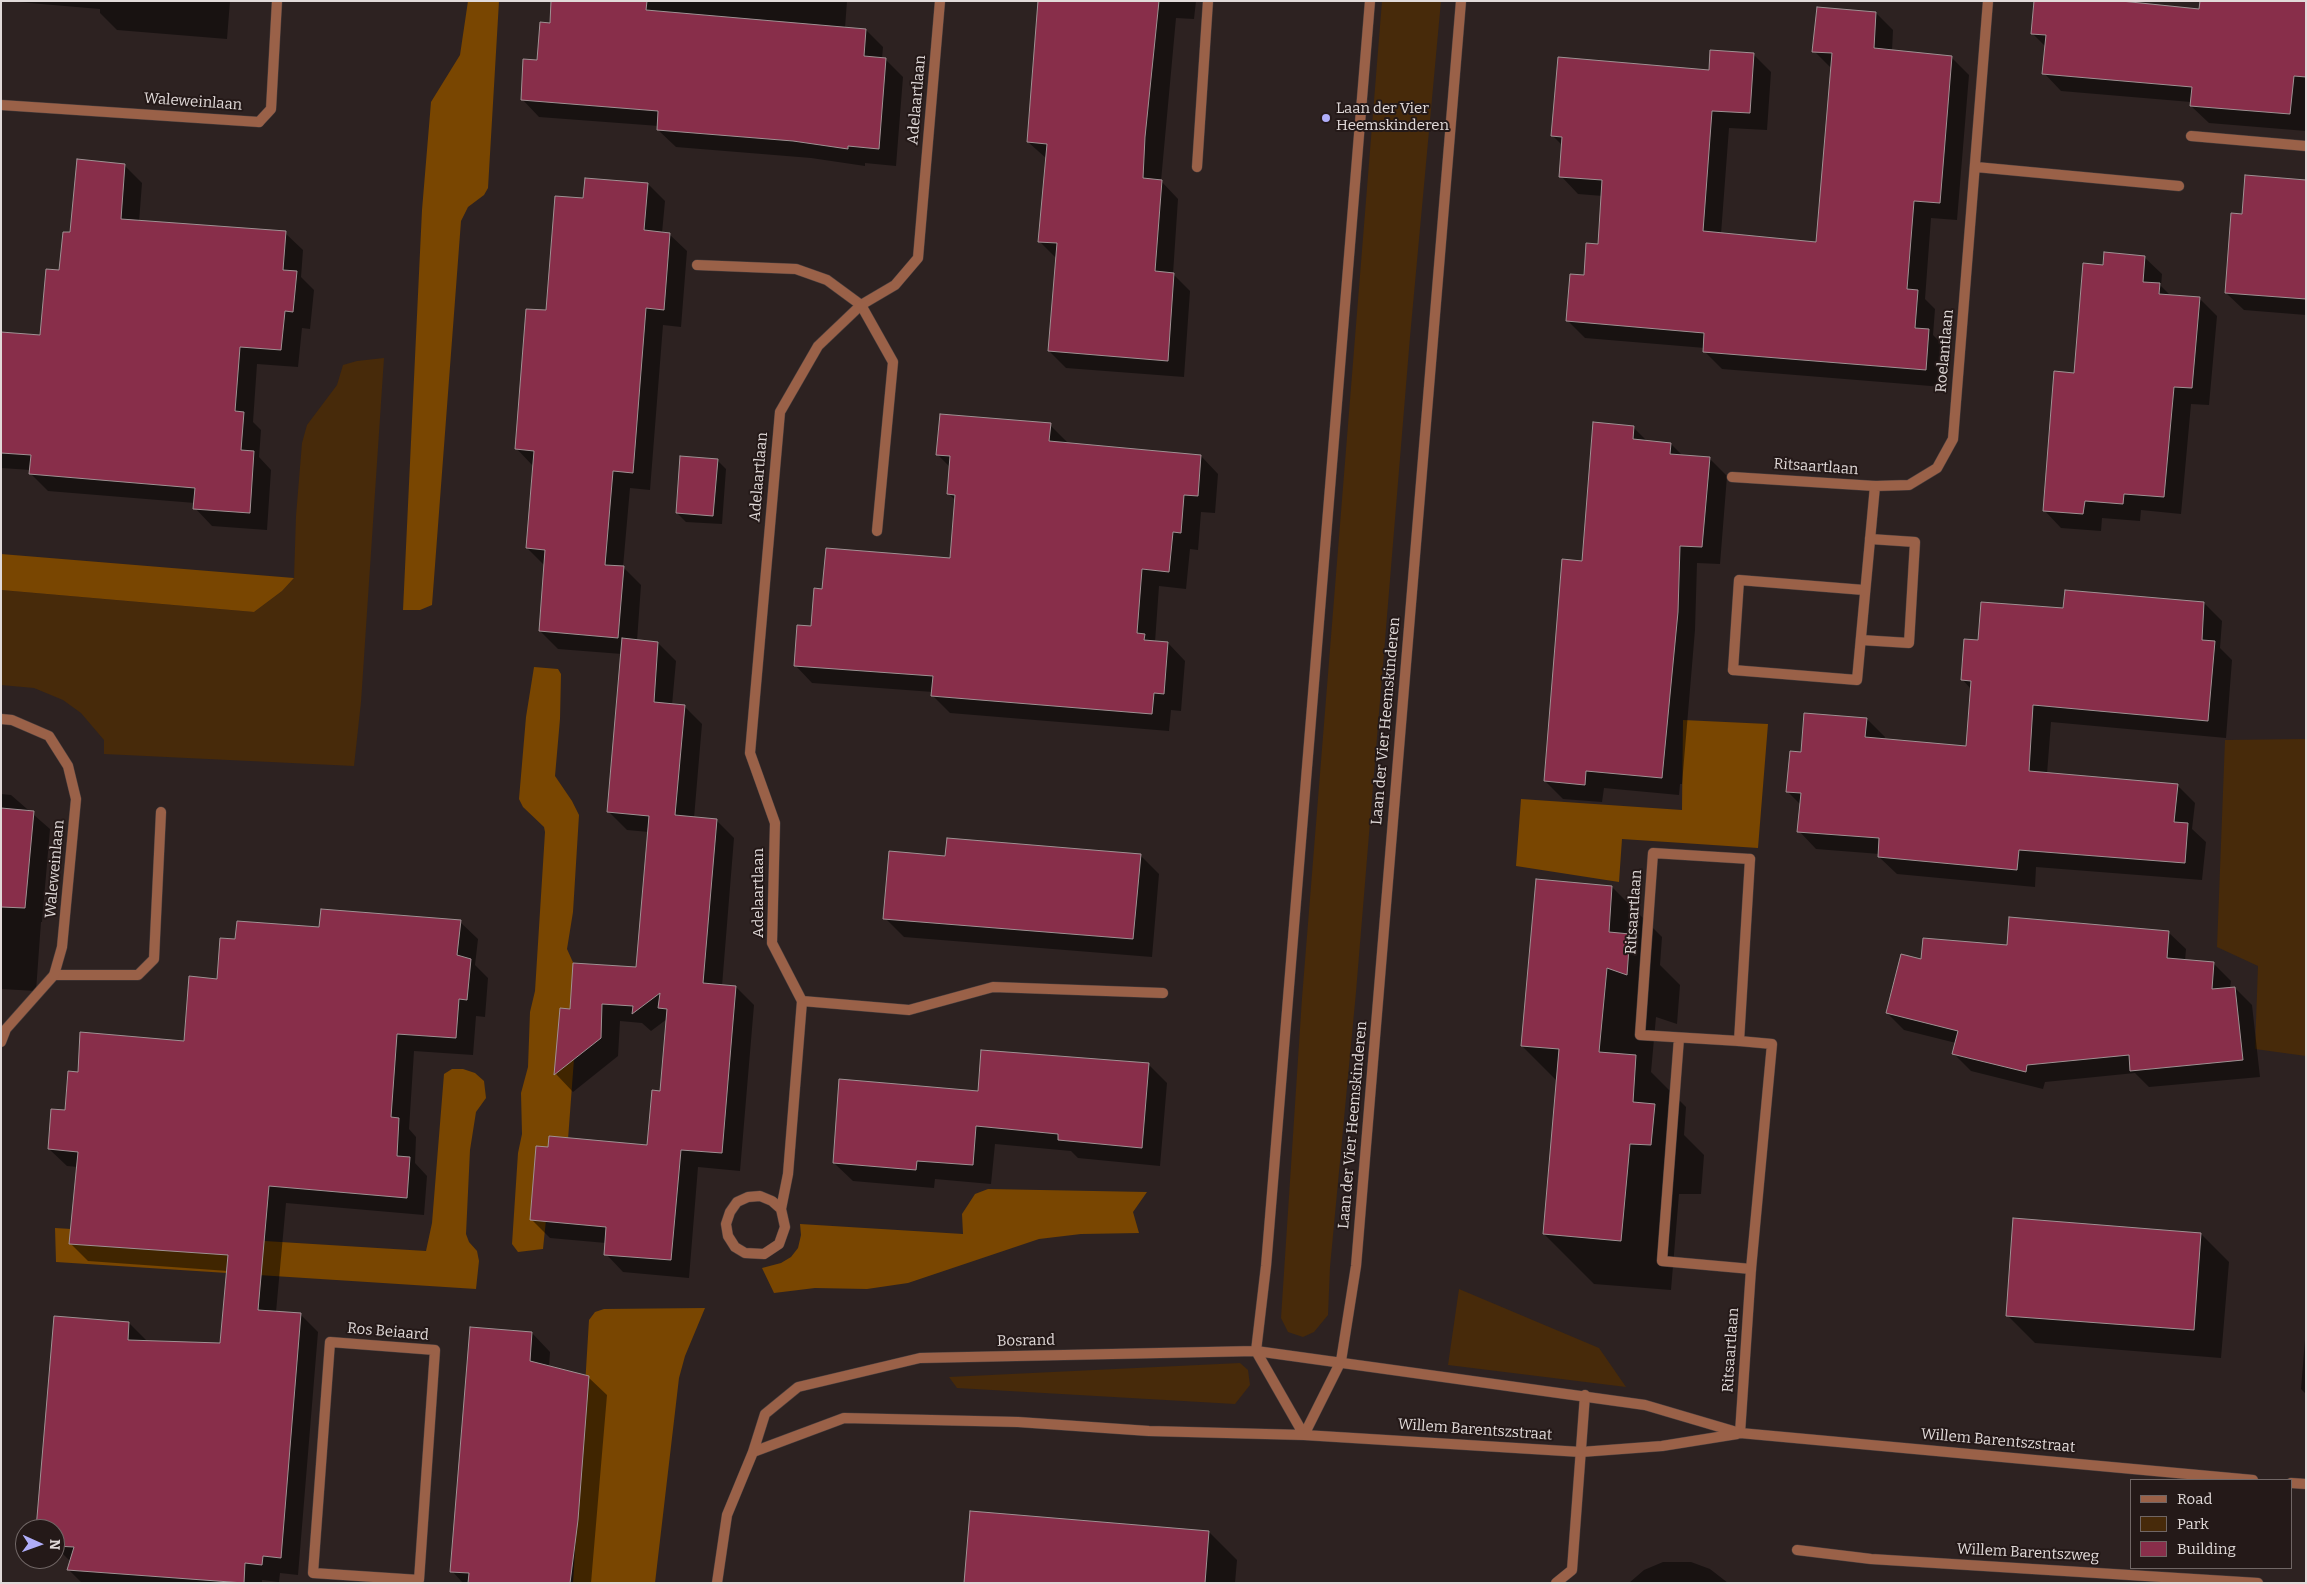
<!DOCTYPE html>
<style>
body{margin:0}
#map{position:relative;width:2307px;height:1584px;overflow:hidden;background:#2d2221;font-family:Bitter,serif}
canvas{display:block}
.frame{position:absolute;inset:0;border:2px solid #e1dad9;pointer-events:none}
.legend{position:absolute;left:2130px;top:1479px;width:162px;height:90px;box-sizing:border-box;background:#241918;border:1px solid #706665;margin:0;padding:6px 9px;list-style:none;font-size:15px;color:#e1dad9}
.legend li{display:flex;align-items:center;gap:10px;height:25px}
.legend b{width:25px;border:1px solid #706665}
.north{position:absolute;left:15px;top:1519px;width:50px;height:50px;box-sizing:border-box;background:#241918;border:1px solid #706665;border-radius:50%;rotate:92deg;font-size:14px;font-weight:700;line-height:20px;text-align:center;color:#e1dad9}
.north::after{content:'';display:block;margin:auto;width:18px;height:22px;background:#b0aefa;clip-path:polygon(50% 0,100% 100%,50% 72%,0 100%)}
</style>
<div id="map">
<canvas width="2307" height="1584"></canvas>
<div class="frame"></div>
<ul class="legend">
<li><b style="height:6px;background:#9a6148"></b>Road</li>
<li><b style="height:14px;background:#472a0a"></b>Park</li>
<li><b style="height:14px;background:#882e4a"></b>Building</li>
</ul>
<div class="north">N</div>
</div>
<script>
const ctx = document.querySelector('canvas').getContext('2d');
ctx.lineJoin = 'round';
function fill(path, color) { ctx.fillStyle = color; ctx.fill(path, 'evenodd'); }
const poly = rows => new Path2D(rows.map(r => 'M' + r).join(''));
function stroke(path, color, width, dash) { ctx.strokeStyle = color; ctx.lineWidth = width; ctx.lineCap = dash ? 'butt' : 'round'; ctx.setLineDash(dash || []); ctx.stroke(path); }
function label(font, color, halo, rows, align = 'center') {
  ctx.font = font + ' Bitter,serif'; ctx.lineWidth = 4; ctx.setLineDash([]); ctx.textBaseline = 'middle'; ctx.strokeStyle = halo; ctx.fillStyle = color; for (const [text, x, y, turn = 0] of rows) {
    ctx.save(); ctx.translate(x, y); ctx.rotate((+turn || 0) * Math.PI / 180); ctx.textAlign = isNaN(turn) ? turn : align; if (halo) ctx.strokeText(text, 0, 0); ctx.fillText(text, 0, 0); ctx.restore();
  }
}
const green = poly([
 [1382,1,1441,1,1410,337,1356,992,1330,1267,1328,1315,1314,1332,1303,1337,1288,1332,1281,1318,1302,998],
 [384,358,361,702,354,766,104,754,104,740,81,713,63,700,34,688,1,685,1,590,254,612,282,591,294,578,296,516,302,443,307,425,337,385,343,365,357,361],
 [2306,739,2306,1056,2255,1049,2258,966,2217,947,2225,740],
 [1459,1289,1599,1348,1626,1387,1448,1365],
 [1240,1363,1248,1370,1250,1385,1235,1404,957,1388,949,1377]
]);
const forest = poly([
 [468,1,499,1,488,188,484,195,468,207,461,221,432,605,420,610,403,610,422,210,431,102,460,55],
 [1,554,294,578,282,591,254,612,1,590],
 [534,667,558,669,561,674,560,719,555,776,572,801,579,815,573,912,567,949,580,978,567,1153,551,1171,543,1249,518,1252,512,1244,518,1153,522,1134,521,1093,528,1067,530,1012,535,991,545,832,544,827,523,807,519,799,526,717],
 [1683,720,1768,724,1758,848,1622,839,1619,882,1516,866,1521,799,1682,810],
 [452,1069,463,1069,475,1073,484,1081,486,1098,476,1112,470,1150,466,1234,469,1242,477,1251,479,1261,476,1289,56,1262,55,1228,426,1251,432,1223,444,1074],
 [988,1189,1147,1192,1133,1212,1139,1233,1081,1234,1039,1239,908,1283,867,1289,815,1288,774,1293,762,1268,781,1263,791,1257,798,1248,801,1235,800,1224,963,1234,962,1214,975,1194],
 [705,1308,685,1356,679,1378,655,1583,573,1583,589,1320,595,1312,604,1309]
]);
const shadow = poly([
 [6,1,230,1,227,39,117,30,100,13,100,9],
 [553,1,847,1,845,28,866,30,883,47,882,59,886,60,903,77,896,166,865,163,865,166,811,158,676,147,658,130,659,126,539,117,522,99,551,24],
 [1059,1,1196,1,1194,19,1176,18,1161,181,1178,199,1173,274,1190,291,1184,377,1066,368,1049,351,1057,259,1039,241,1047,159,1028,142],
 [2306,1,2306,131,2209,123,2191,106,2191,102,2061,91,2044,73,2046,47,2033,34,2200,10],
 [1876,13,1893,30,1892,51,1951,57,1969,75,1957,220,1931,218,1925,299,1935,309,1933,335,1946,348,1943,387,1722,369,1704,351,1705,348,1585,338,1567,320,1599,245,1603,196,1578,194,1561,176,1563,146,1553,136,1754,55,1771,72,1767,130,1729,128,1721,234,1817,243,1832,69,1814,51],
 [124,165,142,183,139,222,285,233,303,250,301,277,314,290,310,329,302,328,298,367,257,364,253,422,261,430,259,457,271,470,267,530,212,526,195,508,195,503,48,491,30,473,31,470,1,468,1,333,41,337,71,234],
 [2306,181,2306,315,2244,310,2226,293,2243,216],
 [648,184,665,201,662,233,669,234,687,251,681,327,663,325,650,490,630,488,623,567,641,585,637,641,658,643,676,661,672,705,684,706,702,724,694,818,716,820,734,838,722,986,736,987,754,1005,740,1171,698,1167,689,1278,623,1272,606,1254,606,1243,550,1238,532,1220,549,1149,648,1146,661,1092,667,1019,651,1031,642,1023,620,1021,618,1056,573,1092,556,1074,561,1009,571,1010,637,968,649,832,627,830,609,812,622,654,558,649,540,631,545,566,527,548,533,466,516,448,547,312,584,199],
 [2144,257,2162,274,2161,286,2171,296,2199,298,2217,316,2209,405,2191,404,2181,514,2141,510,2140,521,2102,518,2101,531,2061,528,2044,510,2075,374,2104,266],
 [1050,425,1067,442,1067,444,1201,456,1218,474,1215,513,1201,512,1198,550,1190,549,1186,589,1159,586,1155,642,1168,643,1185,661,1181,711,1171,710,1169,731,950,713,933,696,933,692,812,683,795,665,812,628,823,590,952,560,956,501,948,493,950,467,937,454],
 [1633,427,1648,442,1671,444,1683,456,1709,458,1727,476,1720,564,1697,563,1695,630,1682,784,1680,784,1679,795,1604,788,1602,802,1563,799,1545,781,1583,562],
 [717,460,726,469,722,524,686,522,677,513],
 [2204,603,2222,621,2220,648,2232,660,2226,738,2051,722,2047,774,2177,785,2195,803,2192,829,2206,842,2202,880,2036,867,2035,887,1897,874,1879,857,1880,854,1816,849,1799,831,1801,805,1788,792,1802,754,1867,719,1885,737,1884,740,1967,747,1971,689,1962,679,1979,642,2064,610],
 [1,794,11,795,50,829,42,922,41,922,36,991,1,989],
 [1140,855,1159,874,1152,957,904,937,885,918,946,857],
 [1612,887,1662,937,1660,965,1680,985,1677,1024,1656,1017,1651,1072,1686,1107,1684,1135,1704,1155,1701,1194,1679,1194,1671,1290,1594,1284,1544,1234,1557,1081,1522,1046],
 [460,922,478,939,475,965,488,978,485,1017,476,1016,473,1055,414,1051,409,1129,416,1137,415,1163,427,1176,424,1215,286,1203,276,1312,300,1314,318,1332,298,1575,280,1573,279,1582,262,1580,262,1583,82,1583,68,1569,71,1562,62,1553,55,1553,55,1529,37,1529,129,1323,147,1341,221,1344,228,1271,88,1261,70,1243,78,1167,67,1166,49,1149,67,1111,79,1074,185,1042,237,941,320,929],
 [2168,932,2186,949,2185,961,2214,964,2231,981,2230,988,2235,988,2252,1005,2260,1077,2149,1087,2135,1073,2045,1082,2043,1089,1971,1071,1954,1054,1956,1043,1904,1030,1887,1013,1922,960,2008,947],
 [1148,1064,1167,1083,1160,1166,1078,1158,1071,1151,995,1144,991,1184,935,1179,934,1188,853,1181,834,1163,979,1092],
 [2201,1234,2229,1262,2221,1358,2035,1343,2007,1315],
 [2306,1327,2306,1394,2301,1389],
 [532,1333,550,1352,549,1367,588,1377,607,1395,591,1583,463,1583,452,1571],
 [1209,1532,1237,1560,1235,1583,965,1583],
 [1663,1562,1691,1562,1710,1569,1728,1583,1629,1583,1644,1570]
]);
const building = poly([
 [551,1,647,1,646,10,866,29,864,56,886,58,879,149,848,146,848,149,793,141,657,130,658,111,521,100,523,59,537,60,540,22,550,23,551,1],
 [1038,1,1159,1,1145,137,1143,178,1162,180,1155,271,1174,273,1168,361,1048,351,1057,243,1038,242,1047,144,1027,142,1038,1],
 [2034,1,2121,1,2199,9,2200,1,2306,1,2306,77,2294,76,2290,114,2190,106,2192,87,2042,74,2046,35,2031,34,2034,1],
 [1817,7,1876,12,1874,48,1952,56,1940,203,1914,201,1907,289,1918,290,1915,328,1929,329,1926,370,1703,352,1704,333,1566,321,1570,274,1584,275,1586,243,1598,244,1602,180,1559,177,1562,137,1551,136,1558,57,1709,70,1710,50,1754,53,1750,113,1712,111,1703,231,1816,242,1832,53,1812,52,1817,7],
 [77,159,125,164,121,219,286,231,283,270,297,271,293,312,285,311,281,350,240,347,235,411,244,412,241,450,254,451,250,513,193,509,195,488,29,474,31,455,1,453,1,332,40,335,46,269,59,270,63,232,70,232,77,159],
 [2245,175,2306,180,2306,299,2225,293,2231,213,2242,214,2245,175],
 [585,178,648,183,644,230,670,233,664,310,646,308,633,473,613,471,605,565,624,566,618,638,539,631,545,550,526,548,534,451,515,449,526,309,546,310,555,196,583,198,585,178],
 [2104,252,2145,256,2143,282,2160,283,2159,294,2200,297,2192,388,2174,387,2164,497,2124,494,2123,504,2085,501,2083,514,2043,511,2054,371,2074,373,2083,263,2103,265,2104,252],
 [940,414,1051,423,1049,441,1201,455,1198,496,1184,495,1181,533,1173,532,1169,572,1142,569,1137,633,1145,634,1144,640,1168,642,1164,694,1154,693,1152,714,931,696,933,676,794,666,797,625,811,626,814,588,822,589,826,548,950,558,955,495,947,494,950,456,936,455,940,414],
 [1593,422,1634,426,1633,439,1671,443,1670,454,1710,457,1702,547,1680,546,1678,612,1662,778,1586,771,1585,785,1544,781,1562,559,1582,561,1593,422],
 [680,456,718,459,713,516,676,513,680,456],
 [2065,590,2204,602,2202,640,2215,641,2208,721,2033,705,2029,771,2178,784,2174,822,2188,823,2185,863,2019,850,2017,870,1878,857,1879,838,1797,832,1801,793,1786,792,1790,751,1801,752,1804,713,1867,718,1865,737,1966,746,1971,681,1961,680,1964,639,1978,640,1981,602,2063,608,2065,590],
 [622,638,658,642,654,702,685,705,675,815,717,819,703,983,736,986,722,1153,681,1150,671,1260,604,1255,606,1227,530,1220,536,1146,548,1147,549,1136,647,1145,652,1090,660,1091,667,1009,658,1008,660,993,632,1014,633,1006,602,1004,601,1038,554,1075,560,1008,570,1009,573,963,636,967,649,816,607,812,622,638],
 [1,808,34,811,25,908,1,907,1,808],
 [947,838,1141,854,1133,939,883,919,889,851,945,856,947,838],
 [1536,879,1612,886,1609,932,1630,934,1627,975,1607,968,1599,1052,1636,1055,1633,1102,1655,1104,1651,1145,1630,1144,1621,1241,1543,1234,1559,1049,1521,1046,1536,879],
 [321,909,461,920,457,955,471,959,467,1000,459,999,456,1038,397,1034,391,1117,399,1118,397,1156,410,1157,407,1198,269,1186,258,1310,301,1313,281,1558,263,1556,262,1565,245,1563,244,1583,67,1570,74,1547,55,1546,55,1529,36,1529,54,1316,129,1322,128,1340,220,1343,228,1255,69,1244,78,1152,48,1149,51,1109,65,1110,68,1071,78,1072,80,1032,184,1041,189,976,217,979,220,938,235,939,237,921,319,927,321,909],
 [2009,917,2169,931,2167,958,2214,962,2212,989,2235,987,2243,1060,2130,1071,2129,1055,2027,1065,2026,1072,1952,1054,1958,1031,1886,1013,1901,954,1921,959,1923,938,2007,945,2009,917],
 [981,1050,1149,1063,1142,1148,1058,1140,1058,1134,976,1126,973,1165,917,1161,916,1170,833,1163,839,1079,978,1091,981,1050],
 [2013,1218,2201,1233,2194,1330,2006,1316,2013,1218],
 [470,1327,532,1332,530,1361,589,1376,578,1520,570,1583,468,1583,469,1573,450,1572,470,1327],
 [970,1511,1209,1531,1205,1583,964,1583,970,1511]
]);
const service = poly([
 [259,122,271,109,277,1],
 [697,265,796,269,827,280,861,305,893,362,877,531],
 [1732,477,1875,486],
 [1861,640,1909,643,1915,542,1870,539],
 [1733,670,1739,580,1864,590],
 [54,975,138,975,154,959,161,812],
 [1679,1038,1662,1261,1751,1269],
 [1739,1041,1640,1035,1653,853,1750,859],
 [1556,1583,1572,1570,1585,1395]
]);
const pedestrian = poly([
 [2191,136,2306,146]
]);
const minor = poly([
 [1,105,259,122],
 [1197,167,1208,1],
 [1976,167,2179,186],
 [1733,670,1857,680,1875,486,1909,485,1937,468,1953,439,1988,1],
 [1,719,12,720,49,736,68,766,76,799,62,947,54,975,6,1029,1,1042],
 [802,1001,909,1010,993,987,1163,993],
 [781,1209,772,1201,760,1196,748,1197,737,1202,730,1212,726,1224,728,1236,735,1247,745,1253,764,1254,779,1244,785,1227,781,1209,788,1174,802,1001,772,943,775,823,750,753,780,412,818,346,861,305,895,285,918,258,940,1],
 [330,1342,435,1350,419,1580,313,1573,330,1342],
 [1740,1433,1751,1269,1772,1044,1739,1041,1750,859],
 [1797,1550,1871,1559,2258,1583]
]);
const tertiary = poly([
 [1256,1351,1266,1266,1370,1],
 [1256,1351,1304,1435,1581,1452,1662,1446,1737,1434],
 [753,1452,844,1418,1018,1422,1149,1431,1304,1435,1341,1361,1356,1266,1461,1],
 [2291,1483,2306,1484],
 [717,1583,727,1515,753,1452,765,1414,798,1387,920,1358,1256,1351,1645,1405,1740,1433,2253,1480]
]);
const markers = [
 [1326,118,5,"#b0aefa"]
];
const streetNames = [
 ["Adelaartlaan",917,100,-85],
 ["Waleweinlaan",193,102,4],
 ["Roelantlaan",1945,351,-85],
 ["Ritsaartlaan",1816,467,4],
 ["Adelaartlaan",759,477,-85],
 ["Laan der Vier Heemskinderen",1386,721,-85],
 ["Waleweinlaan",55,869,-85],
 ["Adelaartlaan",759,893,-90],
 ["Ritsaartlaan",1634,912,-86],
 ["Laan der Vier Heemskinderen",1353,1125,-85],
 ["Ros Beiaard",388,1332,5],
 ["Bosrand",1026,1341,-1],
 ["Ritsaartlaan",1731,1350,-86],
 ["Willem Barentszstraat",1475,1430,4],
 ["Willem Barentszstraat",1998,1441,5],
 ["Willem Barentszweg",2028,1553,3]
];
const poiNames = [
 ["Laan der Vier",1336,109],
 ["Heemskinderen",1336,126]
];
fill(green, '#472a0a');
fill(forest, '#794601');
fill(shadow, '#0007');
fill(building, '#882e4a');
stroke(building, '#9f9193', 1);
stroke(service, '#4a3f3e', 11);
stroke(pedestrian, '#4a3f3e', 11);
stroke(minor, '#4a3f3e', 11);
stroke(tertiary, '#4a3f3e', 11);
stroke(service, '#9a6148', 10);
stroke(pedestrian, '#9a6148', 10);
stroke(minor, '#9a6148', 10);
stroke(tertiary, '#9a6148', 10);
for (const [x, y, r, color] of markers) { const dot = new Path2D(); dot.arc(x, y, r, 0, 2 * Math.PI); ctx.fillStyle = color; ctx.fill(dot); stroke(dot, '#241918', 2); }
label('15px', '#e1dad9', '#241918', streetNames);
label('15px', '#e1dad9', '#241918', poiNames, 'left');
</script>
